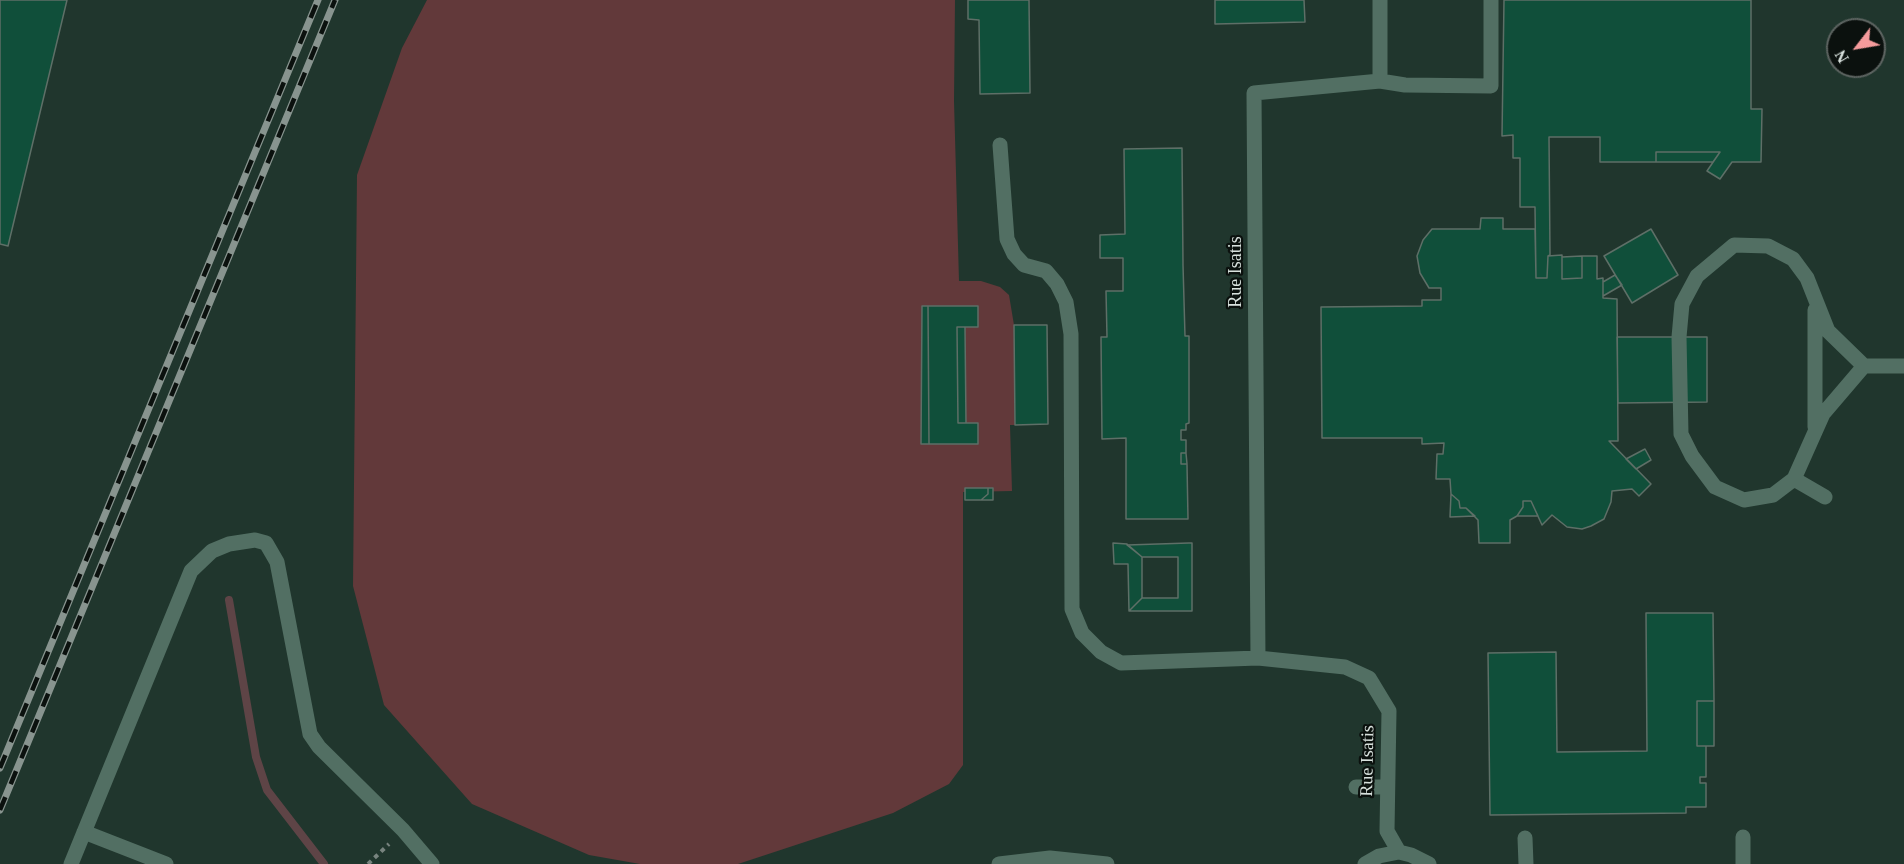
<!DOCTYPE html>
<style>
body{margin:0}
#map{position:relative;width:1904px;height:864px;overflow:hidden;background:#1c2a24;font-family:Georgia,serif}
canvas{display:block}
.north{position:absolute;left:1826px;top:18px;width:60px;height:60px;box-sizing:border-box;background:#0b110e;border:2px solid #5d6461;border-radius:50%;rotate:239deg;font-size:16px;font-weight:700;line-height:24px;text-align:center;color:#d8e1dd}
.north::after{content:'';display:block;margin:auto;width:21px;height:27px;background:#f59b9c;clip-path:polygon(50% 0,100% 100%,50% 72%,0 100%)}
</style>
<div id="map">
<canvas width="1904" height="864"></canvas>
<div class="north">N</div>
</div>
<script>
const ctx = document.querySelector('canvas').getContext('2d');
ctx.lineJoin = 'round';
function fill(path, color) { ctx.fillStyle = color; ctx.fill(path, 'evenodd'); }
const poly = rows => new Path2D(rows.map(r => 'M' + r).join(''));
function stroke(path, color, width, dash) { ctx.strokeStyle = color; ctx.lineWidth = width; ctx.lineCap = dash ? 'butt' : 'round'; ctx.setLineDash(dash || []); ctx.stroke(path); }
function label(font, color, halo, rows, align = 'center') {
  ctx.font = font + ' Georgia,serif'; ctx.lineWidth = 4.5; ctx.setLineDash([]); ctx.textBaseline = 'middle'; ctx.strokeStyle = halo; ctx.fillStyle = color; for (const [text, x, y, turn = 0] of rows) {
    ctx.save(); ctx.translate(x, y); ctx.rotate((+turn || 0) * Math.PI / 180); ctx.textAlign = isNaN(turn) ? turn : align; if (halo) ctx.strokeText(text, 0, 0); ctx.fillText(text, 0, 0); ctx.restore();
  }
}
const built = poly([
 [0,0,1904,0,1904,864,0,864],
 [1838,30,1874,30,1874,66,1838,66]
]);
const green = poly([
 [427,0,955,0,954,101,959,281,981,281,1000,287,1009,295,1014,325,1015,425,1010,425,1012,491,963,492,963,765,949,784,893,813,738,864,640,864,589,855,472,804,384,705,353,586,357,175,402,48]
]);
const stream = poly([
 [229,600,256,757,267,790,324,864]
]);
const building = poly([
 [0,0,67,0,8,246,0,244,0,0],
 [968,0,1029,0,1030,93,980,94,979,20,968,19,968,0],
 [1215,0,1304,0,1305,22,1215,24,1215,0],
 [1504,0,1751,0,1751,109,1762,109,1761,162,1732,162,1720,179,1707,171,1720,152,1656,152,1656,162,1600,162,1600,137,1549,137,1550,255,1548,256,1547,278,1536,278,1535,207,1520,207,1520,158,1513,158,1513,135,1502,136,1504,0],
 [1182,148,1183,265,1185,336,1189,336,1189,423,1186,424,1186,430,1181,430,1181,440,1186,440,1186,453,1181,453,1181,464,1187,464,1188,519,1126,519,1126,438,1102,439,1101,337,1107,337,1106,291,1123,291,1123,258,1100,258,1100,235,1125,234,1124,149,1182,148],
 [1656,152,1720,152,1713,162,1656,162,1656,152],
 [1481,218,1503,218,1503,229,1535,229,1536,278,1547,278,1548,256,1562,255,1562,279,1582,278,1582,256,1597,256,1597,279,1603,278,1603,298,1617,299,1618,441,1609,441,1651,484,1639,496,1632,489,1612,491,1611,502,1604,519,1591,526,1582,529,1567,527,1552,515,1542,525,1531,501,1523,501,1523,507,1517,516,1510,520,1510,543,1479,543,1478,520,1466,508,1460,508,1459,501,1451,494,1450,479,1436,479,1437,454,1443,454,1444,443,1422,444,1422,438,1322,438,1321,307,1422,306,1422,300,1441,300,1441,288,1429,288,1420,273,1417,256,1423,240,1432,229,1480,229,1481,218],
 [1651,229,1678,275,1632,303,1604,256,1651,229],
 [1582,256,1582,278,1562,279,1562,257,1582,256],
 [1615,275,1622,285,1603,296,1603,282,1615,275],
 [922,306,928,306,929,444,921,444,922,306],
 [928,306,978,306,978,327,957,327,958,423,978,423,978,444,929,444,928,306],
 [1014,325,1047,325,1048,424,1015,425,1014,325],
 [957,327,965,327,966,423,958,423,957,327],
 [1617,337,1707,337,1707,402,1618,403,1617,337],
 [1645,449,1651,460,1636,469,1626,459,1645,449],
 [1181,453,1186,453,1187,464,1181,464,1181,453],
 [965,488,988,488,988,494,981,500,965,500,965,488],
 [988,488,993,488,993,500,981,500,988,494,988,488],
 [1451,494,1459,501,1460,508,1466,508,1475,516,1450,517,1451,494],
 [1523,501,1531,501,1538,516,1517,516,1523,507,1523,501],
 [1113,543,1127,544,1142,557,1142,598,1129,611,1128,564,1114,564,1113,543],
 [1189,543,1192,543,1192,611,1129,611,1142,598,1178,598,1178,557,1142,557,1127,545,1189,543],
 [1646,613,1713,613,1714,701,1697,701,1697,746,1706,746,1706,777,1700,777,1700,783,1706,783,1706,807,1686,807,1686,813,1490,815,1488,653,1556,652,1557,752,1647,751,1646,613],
 [1697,701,1714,701,1714,746,1697,746,1697,701]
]);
const path = poly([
 [368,864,389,844]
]);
const minor = poly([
 [1380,81,1405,85,1491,86,1491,0],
 [1000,145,1007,239,1014,254,1024,265,1046,271,1057,284,1066,302,1071,334,1072,609,1082,633,1101,652,1121,663,1258,658,1345,667,1369,678,1389,711,1387,831,1399,852],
 [1815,310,1815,427],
 [1864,366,1823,414,1794,479,1773,495,1744,500,1715,487,1692,456,1681,434,1679,337,1682,304,1697,276,1734,245,1768,246,1793,259,1807,278,1828,331,1864,366,1904,366],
 [1794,479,1825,497],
 [1258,658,1254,93,1380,81,1380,0],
 [1356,787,1387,787],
 [84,832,166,864],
 [1525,838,1526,864],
 [71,864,191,571,212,551,229,544,255,540,266,543,277,562,310,734,319,747,403,830,432,864],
 [999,864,1050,858,1107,864],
 [1365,864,1379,856,1399,852,1411,855,1429,864],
 [1743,864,1743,837]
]);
const rail = poly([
 [0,768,318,0],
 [0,810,335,0]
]);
const streetNames = [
 ["Rue Isatis",1236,272,-90],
 ["Rue Isatis",1368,761,-89]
];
fill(built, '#20362d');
fill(green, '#62393a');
stroke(stream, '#5e4446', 8);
fill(building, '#104f3a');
stroke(building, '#5e6f67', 1.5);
stroke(path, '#78847f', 4, [4.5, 4.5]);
stroke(minor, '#526f63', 15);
stroke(rail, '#88948f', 7);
stroke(rail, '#0b110e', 4.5, [14]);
label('18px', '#d8e1dd', '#0b110e', streetNames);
</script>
